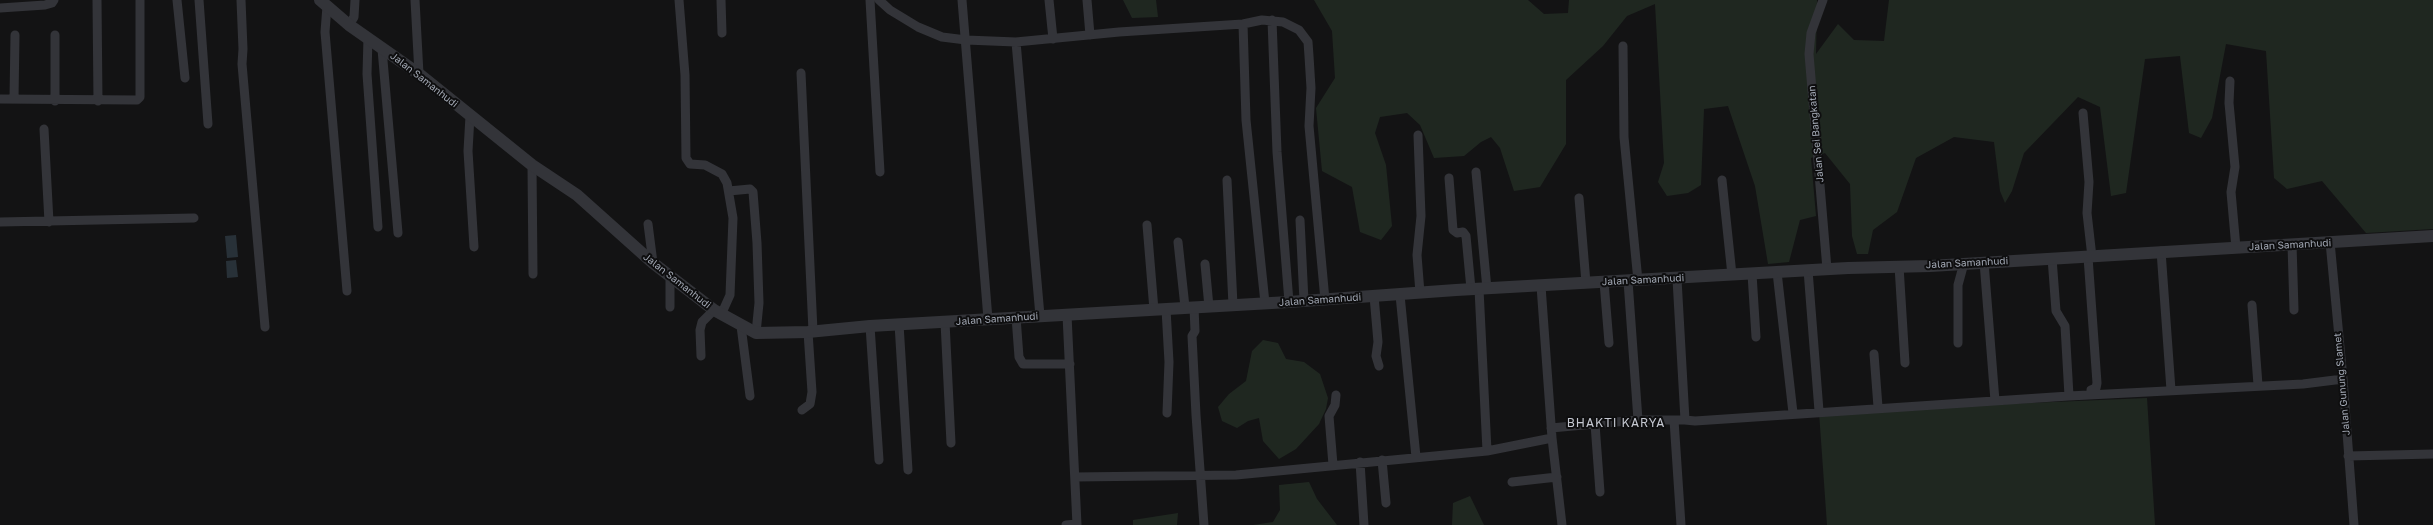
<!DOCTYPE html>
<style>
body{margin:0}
canvas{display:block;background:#131314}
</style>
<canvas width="2433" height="525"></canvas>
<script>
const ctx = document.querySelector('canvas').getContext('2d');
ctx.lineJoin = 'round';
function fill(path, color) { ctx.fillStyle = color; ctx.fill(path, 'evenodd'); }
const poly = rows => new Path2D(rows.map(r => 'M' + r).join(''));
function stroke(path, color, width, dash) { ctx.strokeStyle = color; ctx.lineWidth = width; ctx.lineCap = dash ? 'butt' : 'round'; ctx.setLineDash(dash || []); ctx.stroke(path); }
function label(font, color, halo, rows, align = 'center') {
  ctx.font = font + ' "Golos Text",sans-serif'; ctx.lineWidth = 4; ctx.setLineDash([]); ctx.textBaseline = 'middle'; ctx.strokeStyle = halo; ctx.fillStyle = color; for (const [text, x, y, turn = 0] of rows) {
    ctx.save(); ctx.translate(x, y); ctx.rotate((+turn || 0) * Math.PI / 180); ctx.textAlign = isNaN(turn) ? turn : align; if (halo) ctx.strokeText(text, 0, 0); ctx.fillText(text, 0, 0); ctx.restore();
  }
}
const green = poly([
 [1123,0,1156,0,1158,17,1132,18],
 [1314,0,1528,0,1544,14,1568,13,1569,0,1817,0,1816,54,1838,24,1854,40,1884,41,1889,0,2433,0,2433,229,2366,233,2322,181,2287,189,2274,178,2266,51,2226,44,2212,118,2201,138,2189,133,2180,56,2145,59,2126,193,2111,196,2100,107,2078,97,2024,153,2012,191,2005,203,2000,191,1994,142,1954,137,1916,158,1897,212,1873,230,1868,254,1857,254,1852,236,1850,184,1825,153,1811,158,1816,216,1800,220,1789,262,1768,264,1755,186,1728,106,1704,109,1701,185,1688,193,1667,196,1658,182,1664,163,1655,4,1627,16,1603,46,1566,80,1566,144,1540,187,1514,191,1500,148,1491,137,1481,142,1464,156,1434,158,1420,125,1407,113,1380,117,1375,133,1386,165,1392,226,1381,240,1360,232,1352,187,1322,171,1316,108,1335,78,1332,31],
 [1263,340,1278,343,1286,359,1304,362,1320,374,1328,398,1326,409,1319,424,1296,449,1279,459,1263,441,1259,418,1248,421,1237,428,1222,421,1218,407,1229,394,1246,381,1252,351],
 [2147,398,2155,525,1827,525,1819,412],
 [1309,482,1317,499,1337,525,1253,525,1273,522,1280,510,1279,485],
 [1470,496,1484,525,1452,525,1453,503],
 [1178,513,1177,525,1133,525,1133,520]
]);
const water = poly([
 [236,235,238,257,227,258,225,236],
 [236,260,238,277,227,278,226,261]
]);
const minor = poly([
 [97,0,98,101],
 [177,0,185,78],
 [199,0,208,124],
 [241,0,243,49,242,64,265,327],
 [415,0,419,74],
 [679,0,685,75,686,158,690,164,705,165,722,174,727,183,733,218,730,295,721,315],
 [721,0,722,33],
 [870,0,880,172],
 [879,0,890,10,918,27,942,37,966,40,1016,42,1119,32,1243,24,1262,20,1283,22,1299,30,1308,42,1309,56,1311,88,1309,126,1325,300],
 [962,0,988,319],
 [1049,0,1053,39],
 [1087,0,1090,35],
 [1823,0,1811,33,1809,54,1827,269],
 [327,6,325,32,347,291],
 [0,8,45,5,52,3,54,0],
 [1272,20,1277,152,1289,302],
 [1243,24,1246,120,1265,303],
 [349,25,354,17,355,0],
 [368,38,367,74,378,227],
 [1016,42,1040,316],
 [1623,46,1624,137,1638,281],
 [382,49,398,233],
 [801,73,813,331],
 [2230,81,2229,103,2235,167,2231,192,2236,248],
 [0,99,137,100,140,97,140,0],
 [14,99,15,35],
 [55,101,55,35],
 [2083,113,2089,182,2087,213,2092,257],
 [470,116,468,151,474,247],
 [44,129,49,222],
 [1418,135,1421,216,1417,255,1420,293],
 [532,165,533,274],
 [1476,172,1487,289],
 [1449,178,1453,230,1457,233,1463,232,1466,236,1471,289],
 [1227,180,1233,305],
 [1722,180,1732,275],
 [729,191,750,189,753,192,757,243,759,303,756,333],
 [1579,198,1586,283],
 [1300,220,1304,301],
 [0,222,194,218],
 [648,224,653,263],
 [1147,225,1154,310],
 [1178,242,1185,307],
 [2330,242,2343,379,2354,525],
 [2292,244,2294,310],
 [2161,251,2171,390],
 [2088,257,2097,383,2096,388,2091,390,2091,395],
 [2052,258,2056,311,2065,326,2069,396],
 [1984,262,1995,401],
 [1205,264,1209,307],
 [1899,266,1905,363],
 [1808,270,1819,411],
 [1777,272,1793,413],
 [1752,274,1756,337],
 [670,275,670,307],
 [1628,281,1638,420],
 [1604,282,1609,343],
 [1541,286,1552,438,1562,525],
 [1479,289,1487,451],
 [1400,295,1416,457],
 [1374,296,1378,342,1376,356,1379,366],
 [2252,305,2258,385],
 [1194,307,1195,331,1192,336,1196,415,1204,525],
 [1166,309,1169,362,1167,413],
 [1067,315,1077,525],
 [1016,317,1019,357,1023,364,1070,364],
 [945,322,951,443],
 [899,324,908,470],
 [741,326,750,396],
 [870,326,879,460],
 [1958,343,1958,285,1964,263],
 [1874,354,1878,407],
 [701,356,700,330,702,322,714,310],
 [802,410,810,404,812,392,808,332],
 [1674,420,1681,525],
 [1685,420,1695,421,2069,396,2303,384,2343,379],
 [1595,424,1600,492],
 [1551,428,1638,420,1685,420,1677,279],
 [2348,456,2433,454],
 [1382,460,1386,503],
 [1360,462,1364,525],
 [1333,465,1329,416,1335,405,1336,395],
 [1075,477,1236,475,1487,451,1552,438],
 [1512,482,1557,477],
 [1066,525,1077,524]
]);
const tertiary = poly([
 [320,0,349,25,419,74,532,165,577,195,653,263,714,310,756,333,808,332,870,326,1289,302,1456,290,1848,268,1930,266,2433,236]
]);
const streetNames = [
 ["Jalan Samanhudi",424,80,38],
 ["Jalan Sei Bangkatan",1816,134,-95],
 ["Jalan Samanhudi",2290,245,-3],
 ["Jalan Samanhudi",1967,263,-3],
 ["Jalan Samanhudi",1643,280,-3],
 ["Jalan Samanhudi",677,281,38],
 ["Jalan Samanhudi",1320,300,-4],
 ["Jalan Samanhudi",997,319,-4],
 ["Jalan Gunung Slamet",2342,384,-95]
];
const quarterNames = [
 ["BHAKTI KARYA",1616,423]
];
fill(green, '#1f2720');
fill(water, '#283138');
stroke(minor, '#333439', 9);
stroke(tertiary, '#333439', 12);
label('10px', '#a3a9b5', '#0e0e0f', streetNames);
ctx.letterSpacing = '1px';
label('12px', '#c5c8d1', '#0e0e0f', quarterNames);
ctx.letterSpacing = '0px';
</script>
